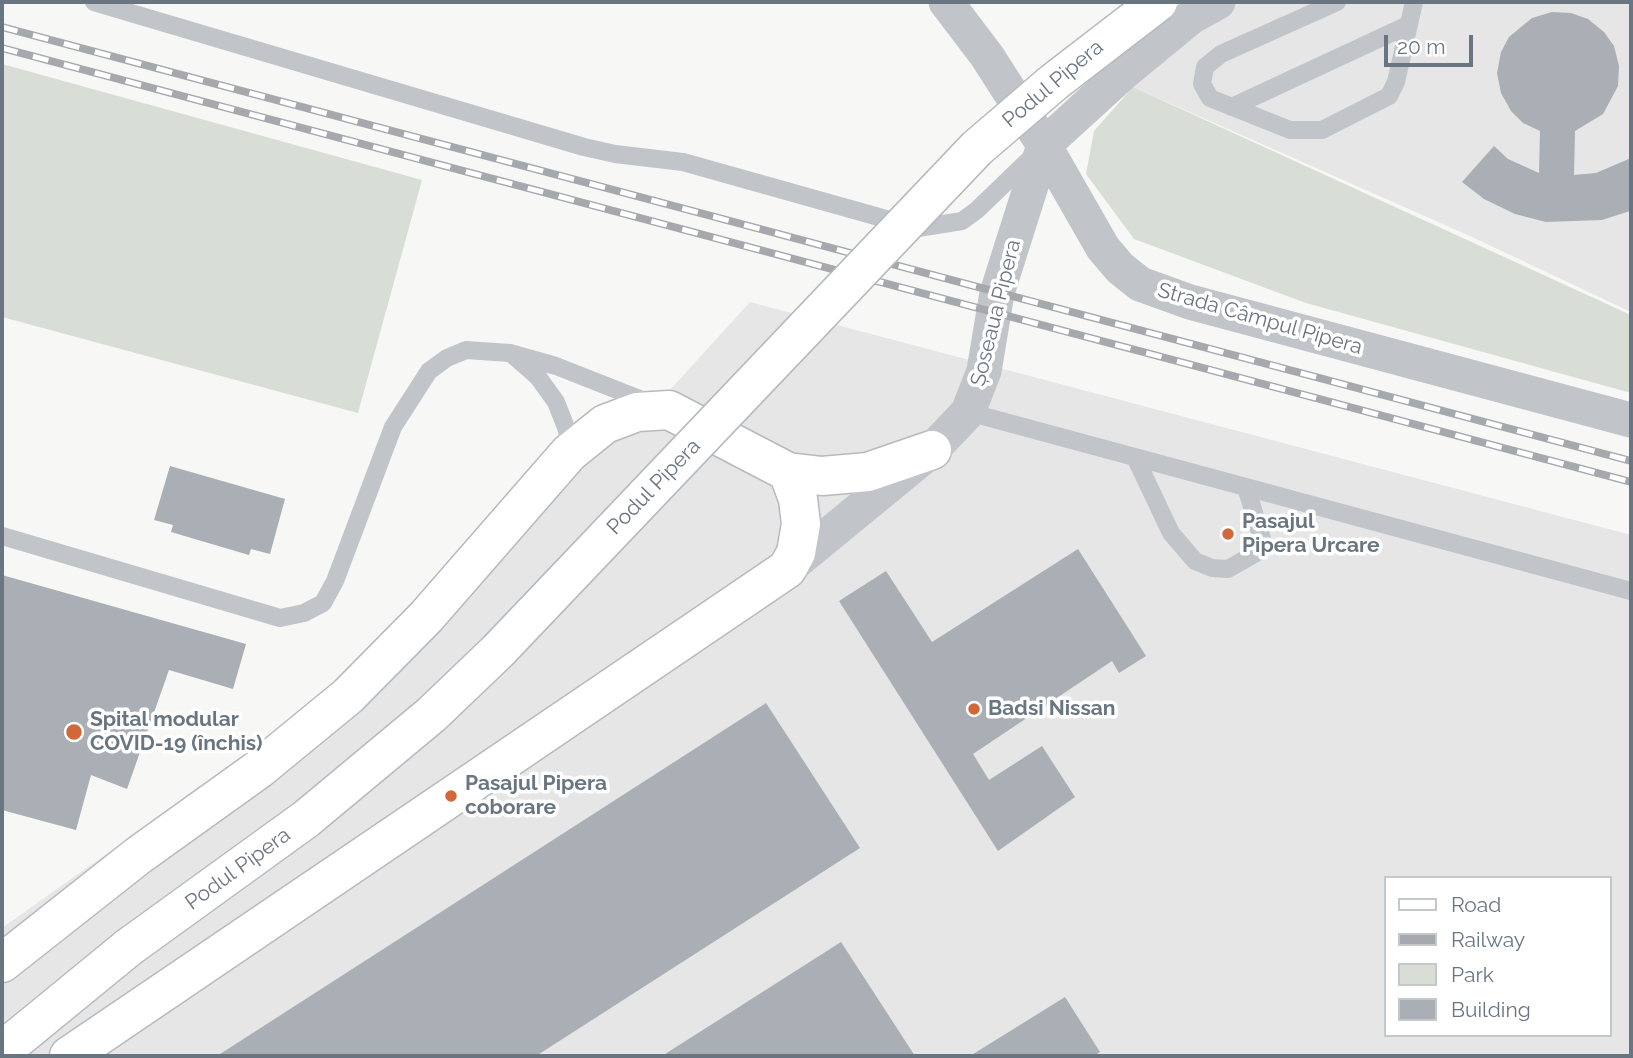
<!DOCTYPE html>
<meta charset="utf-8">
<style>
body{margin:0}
#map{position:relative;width:1633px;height:1058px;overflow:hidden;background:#f7f7f5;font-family:Raleway,sans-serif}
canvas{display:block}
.frame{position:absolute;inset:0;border:4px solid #697682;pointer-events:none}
.legend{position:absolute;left:1384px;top:876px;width:228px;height:161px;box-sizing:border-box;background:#fff;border:2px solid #c3c8cd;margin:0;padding:9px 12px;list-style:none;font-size:21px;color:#697682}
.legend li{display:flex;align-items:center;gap:14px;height:35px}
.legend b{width:35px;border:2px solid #c3c8cd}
.scale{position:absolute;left:1384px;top:35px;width:89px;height:32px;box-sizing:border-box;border:4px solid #697682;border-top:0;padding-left:9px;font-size:21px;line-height:24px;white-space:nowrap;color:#697682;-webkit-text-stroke:5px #fff;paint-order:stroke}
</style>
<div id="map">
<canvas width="1633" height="1058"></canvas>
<div class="frame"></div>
<ul class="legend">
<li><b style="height:9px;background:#fff"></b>Road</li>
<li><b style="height:9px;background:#a5a9ae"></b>Railway</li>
<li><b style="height:19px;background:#d8ded6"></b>Park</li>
<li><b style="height:19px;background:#a9afb4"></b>Building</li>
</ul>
<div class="scale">20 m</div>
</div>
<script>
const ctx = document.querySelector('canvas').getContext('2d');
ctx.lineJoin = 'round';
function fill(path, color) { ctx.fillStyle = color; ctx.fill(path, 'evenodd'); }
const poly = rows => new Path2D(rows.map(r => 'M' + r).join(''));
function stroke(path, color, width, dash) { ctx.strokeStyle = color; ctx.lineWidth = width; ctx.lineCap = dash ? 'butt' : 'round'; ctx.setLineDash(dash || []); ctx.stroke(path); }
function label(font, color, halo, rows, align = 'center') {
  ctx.font = font + ' Raleway,sans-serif'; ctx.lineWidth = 7; ctx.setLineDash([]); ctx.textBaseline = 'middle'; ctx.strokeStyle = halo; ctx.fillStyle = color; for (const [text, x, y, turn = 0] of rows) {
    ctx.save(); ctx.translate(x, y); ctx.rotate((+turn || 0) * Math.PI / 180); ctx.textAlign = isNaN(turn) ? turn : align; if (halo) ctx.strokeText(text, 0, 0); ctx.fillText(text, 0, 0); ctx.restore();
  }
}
const built = poly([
 [1237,2,1631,2,1631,312,1472,237,1133,87,1220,11],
 [750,302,1631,535,1631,1056,2,1056,2,928,312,708,368,651,670,390],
 [1386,878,1610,878,1610,1035,1386,1035]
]);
const green = poly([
 [2,64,422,180,358,413,2,317],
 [1133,87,1631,315,1631,393,1306,303,1134,239,1086,174,1094,131]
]);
const building = poly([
 [1552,12,1571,13,1588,19,1604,32,1614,46,1619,66,1618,86,1603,114,1575,131,1574,175,1596,173,1631,158,1630,211,1602,220,1546,222,1515,214,1484,199,1462,182,1494,146,1508,159,1539,173,1540,131,1523,123,1511,111,1501,93,1497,73,1501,52,1509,37,1532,18],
 [170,466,285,499,270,554,251,549,249,555,171,532,173,525,154,520],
 [1078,549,1146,656,1119,673,1112,661,973,754,989,780,1042,746,1075,797,998,851,839,601,886,571,932,642],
 [2,575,246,644,233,689,169,670,127,789,91,775,76,830,2,810],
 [766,703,860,848,536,1056,217,1056],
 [841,942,915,1056,662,1056],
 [1065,997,1100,1052,1094,1056,970,1056]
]);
const lane = poly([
 [94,2,584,147,615,154,683,162,918,228,962,221,977,210,1034,155],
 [1337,2,1221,54,1205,67,1202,84,1210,98,1290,130,1322,130,1389,96,1396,82,1414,2],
 [1232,107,1406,26],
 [513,355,538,377,556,402,567,430,569,451],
 [968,412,1631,591],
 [1135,457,1171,533,1195,561,1212,568,1228,569,1256,553,1262,539,1246,487],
 [2,536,280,618,304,613,323,603,335,581,393,427,429,371,447,358,466,350,510,353,556,366,650,403]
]);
const street = poly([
 [946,2,987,56,1044,145,1103,248,1120,268,1140,284,1190,302,1631,420],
 [787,569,932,450,968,412,984,371,997,293,1044,145,1123,73,1191,17,1218,2]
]);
const secondary = poly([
 [2,963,139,855,259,769,348,696,426,617,569,453,605,424,637,412,669,410,788,472,822,476,868,472,932,450],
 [2,1051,129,947],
 [69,1056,787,569,796,553,801,524,798,499,788,472]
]);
const rail = poly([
 [2,27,1631,461],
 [2,48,1631,482]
]);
const secondaryBridge = poly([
 [129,947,306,819,431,715,498,651,977,148,1054,82,1158,2]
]);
const markers = [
 [1228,534,7,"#d2673a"],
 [974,709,7,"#d2673a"],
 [74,732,9,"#d2673a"],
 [451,796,7,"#d2673a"]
];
const streetNames = [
 ["Podul Pipera",1053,84,-40],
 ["Șoseaua Pipera",996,313,-76],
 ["Strada Câmpul Pipera",1260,319,16],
 ["Podul Pipera",654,487,-46],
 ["Podul Pipera",238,869,-36]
];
const poiNames = [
 ["Pasajul",1242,522],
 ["Pipera Urcare",1242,546],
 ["Badsi Nissan",988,709],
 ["Spital modular",90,720],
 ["COVID-19 (închis)",90,744],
 ["Pasajul Pipera",465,784],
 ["coborare",465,808]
];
fill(built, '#e5e6e5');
fill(green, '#d8ded6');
fill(building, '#a9afb4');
stroke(secondary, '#b6babe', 41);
stroke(lane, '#c1c4c8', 18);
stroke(street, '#c1c4c8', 35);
stroke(secondary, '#fff', 38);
stroke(rail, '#a5a9ae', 8);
stroke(rail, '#fff', 5, [16]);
stroke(secondaryBridge, '#b6babe', 41, []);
stroke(secondaryBridge, '#fff', 38);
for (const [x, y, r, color] of markers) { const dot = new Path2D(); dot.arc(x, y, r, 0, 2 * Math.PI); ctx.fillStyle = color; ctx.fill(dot); stroke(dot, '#fff', 2.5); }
label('21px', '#697682', '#fff', streetNames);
label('bold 21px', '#697682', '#fff', poiNames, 'left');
</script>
